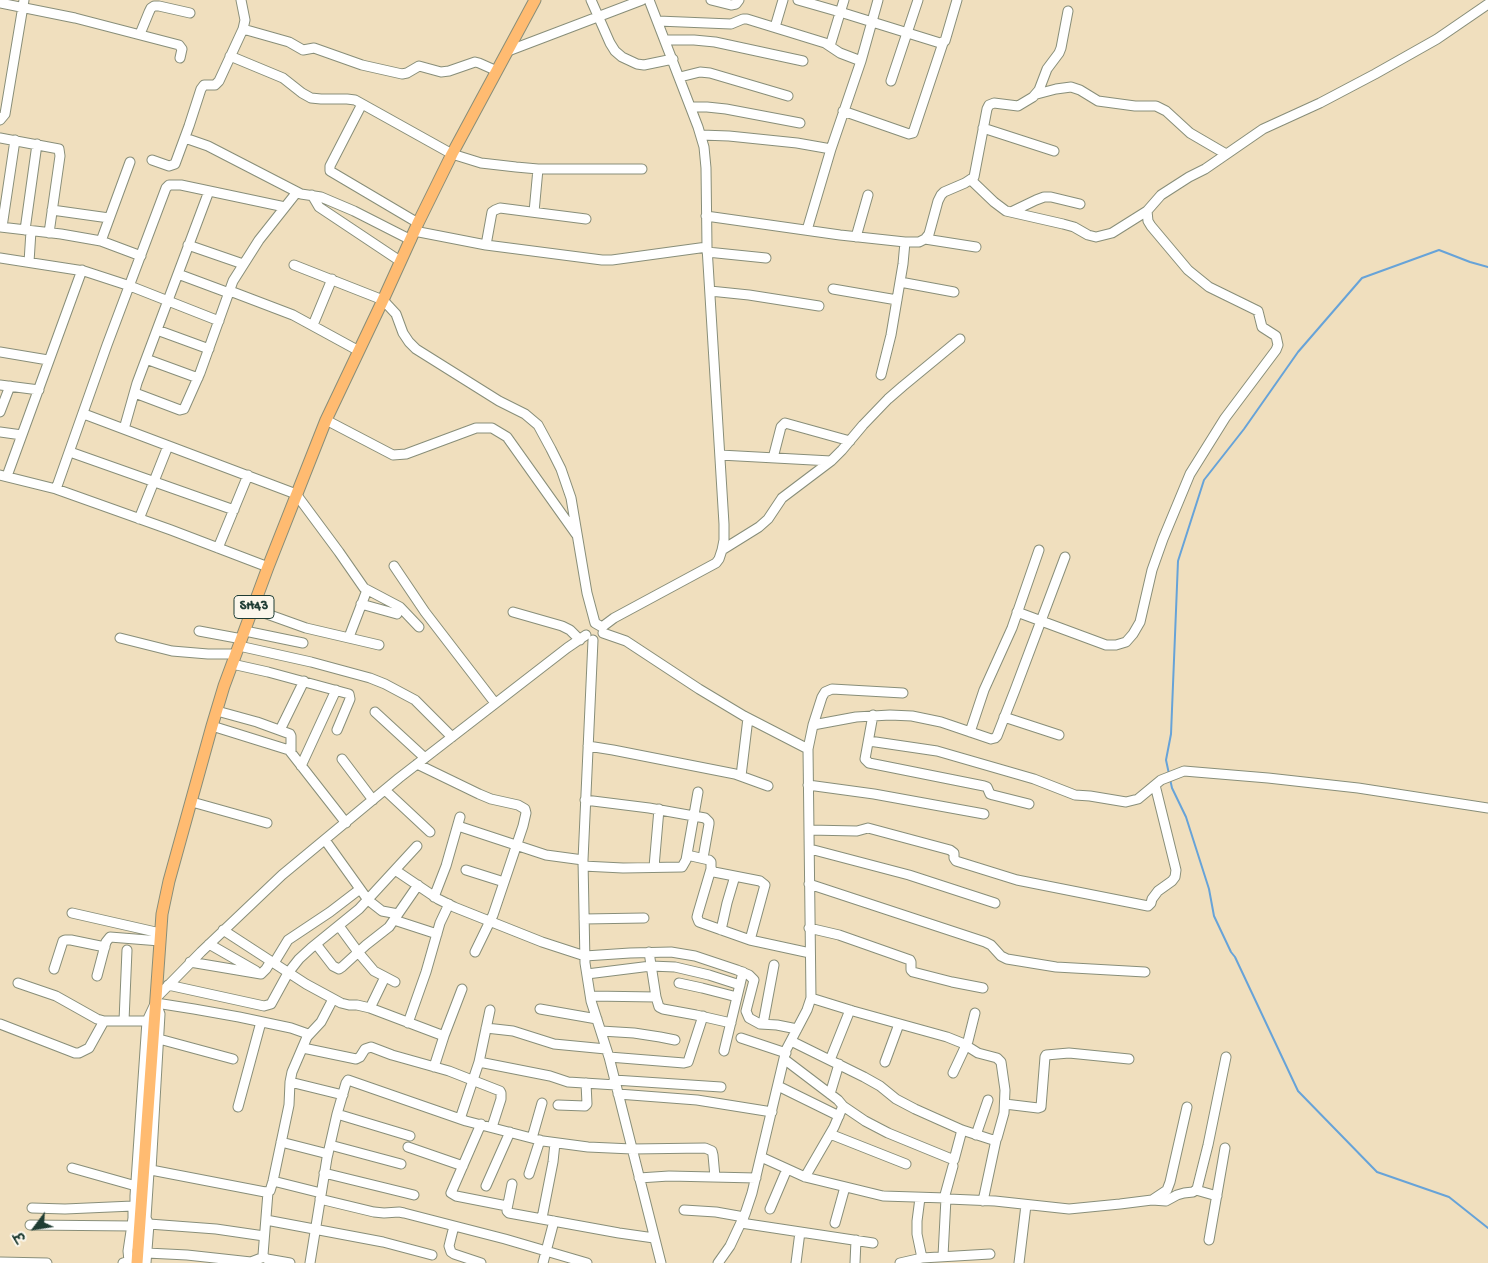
<!DOCTYPE html>
<meta charset="utf-8">
<style>
body{margin:0}
#map{position:relative;width:1488px;height:1263px;overflow:hidden;background:#f0dfbe;font-family:"Gochi Hand","Playpen Sans Deva",sans-serif}
canvas{display:block}
.north{position:absolute;left:10px;top:1203px;width:50px;height:50px;-webkit-text-stroke:4px #fbf7ec;paint-order:stroke;rotate:239deg;font-size:14px;font-weight:700;line-height:20px;text-align:center;color:#1f3d34}
.north::after{content:'';display:block;margin:auto;width:18px;height:22px;background:#1f3d34;clip-path:polygon(50% 0,100% 100%,50% 72%,0 100%)}
</style>
<div id="map">
<canvas width="1488" height="1263"></canvas>
<div class="north">उ</div>
</div>
<script>
const ctx = document.querySelector('canvas').getContext('2d');
ctx.lineJoin = 'round';
const poly = rows => new Path2D(rows.map(r => 'M' + r).join(''));
function stroke(path, color, width, dash) { ctx.strokeStyle = color; ctx.lineWidth = width; ctx.lineCap = dash ? 'butt' : 'round'; ctx.setLineDash(dash || []); ctx.stroke(path); }
function label(font, color, halo, rows, align = 'center') {
  ctx.font = font + ' "Gochi Hand",sans-serif'; ctx.lineWidth = 4; ctx.setLineDash([]); ctx.textBaseline = 'middle'; ctx.strokeStyle = halo; ctx.fillStyle = color; for (const [text, x, y, turn = 0] of rows) {
    ctx.save(); ctx.translate(x, y); ctx.rotate((+turn || 0) * Math.PI / 180); ctx.textAlign = isNaN(turn) ? turn : align; if (halo) ctx.strokeText(text, 0, 0); ctx.fillText(text, 0, 0); ctx.restore();
  }
}
const stream = poly([
 [1169,774,1166,760,1171,734,1178,561,1204,480,1244,429,1298,352,1362,278,1439,250,1470,262,1488,267],
 [1170,779,1172,788,1186,817,1209,889,1214,916,1231,952,1235,957,1298,1091,1377,1172,1449,1197,1488,1228]
]);
const minor = poly([
 [591,0,610,43,615,51,622,57,637,64,644,65,673,59],
 [711,0,731,5,736,4,739,0],
 [798,0,840,12,940,43,945,41,957,0],
 [0,3,75,18,179,45,182,49,180,58],
 [658,21,731,24,743,19,747,19,825,43,840,53,861,61],
 [775,27,783,0],
 [243,29,289,42,303,50,314,48,362,65,402,74,407,73,419,66,441,72,449,71,475,62,479,63,497,71],
 [140,34,149,12,151,8,154,6,159,6,190,13],
 [665,40,694,40,715,42,803,61],
 [830,46,844,0],
 [508,51,642,0],
 [230,56,283,78,302,93,311,98,321,99,347,99,355,100,452,154,481,163,516,167,538,169,642,169],
 [680,77,700,72,710,73,788,96],
 [891,81,918,0],
 [1037,94,1056,89,1071,87,1080,90,1098,101,1135,106,1156,106,1166,111,1190,133,1226,154],
 [362,104,330,166,330,171,418,223],
 [691,107,707,107,726,109,800,123],
 [843,111,909,134,913,133,943,43],
 [0,120,5,114,24,0],
 [983,128,1054,151],
 [701,135,729,136,797,143,831,149],
 [0,138,59,149,60,156,49,233],
 [185,138,208,146,301,194,321,197,354,211,411,240],
 [152,160,169,166,175,164,189,126,201,89,204,85,215,85,219,81,243,29,245,20,241,0],
 [130,162,101,241,141,256],
 [971,180,994,202,1006,211,1063,224,1074,227,1088,235,1096,237,1112,233,1147,211],
 [312,195,319,207,400,261],
 [52,210,109,218],
 [534,212,538,169],
 [1011,212,1036,200,1044,197,1051,197,1080,204],
 [706,216,840,235,905,242,919,242,925,239,929,234,938,201,941,195,944,192,965,183,974,177,987,109,989,105,994,103,1018,106,1033,97,1039,90,1047,69,1059,53,1061,48,1068,11],
 [0,227,61,234,101,241],
 [2,227,15,140],
 [25,230,37,144],
 [807,230,831,149,861,61,878,0],
 [414,231,486,245,492,212,495,210,500,208,586,219],
 [856,237,868,195],
 [925,239,976,247],
 [188,245,243,264],
 [486,245,602,260,612,260,707,247],
 [707,252,766,258],
 [0,258,84,271,130,286,219,321],
 [29,262,31,231],
 [294,265,383,300,396,314,403,333,409,342,416,349,499,401,525,414,538,425,551,449,561,469,571,498,587,593,595,623,602,627],
 [178,274,229,293],
 [900,282,954,292],
 [833,289,897,300],
 [230,291,293,315,359,351],
 [710,291,749,295,819,306],
 [313,325,332,279],
 [157,330,209,349],
 [0,352,48,360],
 [146,359,198,378],
 [881,375,891,335,903,264,905,242],
 [0,385,39,390],
 [135,393,180,410,184,409,200,373,233,281,259,240,297,192],
 [0,412,10,386],
 [84,414,296,494,339,552,364,588,400,607,419,627],
 [326,420,393,455,406,454,476,428,492,428,507,437,576,534],
 [124,429,137,383,209,191],
 [0,432,22,435],
 [70,452,234,510],
 [720,455,831,461],
 [773,458,781,427,785,423,850,441],
 [0,475,56,489,171,530,268,567],
 [7,476,82,270],
 [56,489,107,345,166,188,169,185,181,185,285,207],
 [139,519,168,446],
 [218,548,248,475],
 [722,550,759,527,768,519,782,498,831,461,842,450,863,425,888,399,903,386,960,339],
 [394,566,425,612,495,703],
 [361,604,397,614],
 [253,609,306,628,379,645],
 [513,612,562,626,570,630,580,640],
 [1017,612,1106,645,1116,645,1126,642,1133,634,1140,622,1152,570,1163,539,1190,474,1225,418,1276,350,1278,345,1276,336,1262,327,1258,311,1209,287,1188,270,1151,226,1148,221,1147,211,1161,195,1189,177,1205,169,1263,129,1320,103,1375,74,1437,39,1488,4],
 [602,627,614,618,716,563,719,559,722,550,724,540,724,524,707,247,706,168,704,147,698,127,649,0],
 [199,631,242,639],
 [245,631,303,643],
 [603,633,626,641,699,689,744,716,808,749],
 [349,637,367,590],
 [120,638,172,651,208,654,236,654],
 [593,640,583,860,585,963,591,1001,609,1057,661,1263],
 [239,646,311,662,370,678,385,684,415,700,452,737],
 [232,664,268,672,349,694,350,699,337,730],
 [217,711,257,722,290,734,291,736,291,752],
 [375,712,425,758],
 [873,715,865,759,869,763,984,786,987,787,990,794,993,795,1029,804],
 [1004,717,1059,735],
 [813,725,856,717,890,715,912,716,941,722,991,739,995,738,997,736,1015,690,1065,557],
 [212,726,289,750,346,823],
 [280,730,304,681],
 [970,732,984,690,1012,628,1039,550],
 [869,741,937,751,1034,779,1075,795,1090,796,1126,802,1138,799,1161,780,1184,771,1268,778,1358,788,1488,808],
 [588,746,613,750,735,774,768,786],
 [342,759,373,800],
 [417,764,479,794,491,799,518,805,525,809,526,813,523,826,493,915,475,952],
 [301,766,336,690],
 [741,776,748,718],
 [808,785,874,794,984,814],
 [385,790,430,832],
 [585,800,649,808,705,818,709,822,709,824,703,858],
 [192,802,267,823],
 [458,826,546,855,583,860],
 [809,830,857,831,868,828,950,850,954,853,954,858,956,861,1017,880,1148,906,1151,903,1152,899,1158,891,1172,881,1175,877,1176,870,1155,785],
 [325,840,368,900,382,911,398,914],
 [810,849,909,875,995,903],
 [687,855,709,860,711,862,711,869,714,872,760,881,765,885,750,940],
 [583,866,623,868,682,867,686,860,698,792],
 [654,867,659,809],
 [711,869,698,913,697,917,699,922,750,940,810,953],
 [395,870,438,899,454,907,542,942,585,956,630,953,671,952,695,956,737,970,749,975,754,980,746,1011,749,1018,760,1024,777,1025,797,1029],
 [466,870,504,882],
 [809,884,985,942,991,945,1001,956,1007,959,1056,967,1145,972],
 [434,897,446,866,460,817],
 [72,913,160,933],
 [584,919,644,918],
 [394,920,437,934],
 [339,926,358,952,374,971,395,982],
 [809,928,839,935,910,960,911,962,911,970,913,972,952,982,983,988],
 [223,930,306,984,341,1003,349,1005,357,1005,370,1008,444,1036],
 [721,930,727,903,735,876],
 [209,944,256,971],
 [316,944,333,966,339,969,342,967,366,945,389,927,418,885],
 [649,952,656,997,659,1007,663,1009,696,1015,731,1023],
 [190,962,261,974,266,969,271,961],
 [274,963,288,940,330,912,360,889],
 [54,969,63,941,65,940,71,940,105,947],
 [587,974,651,966,675,967,709,975,740,985],
 [97,976,106,942,110,937,160,941],
 [18,983,56,996,97,1019,104,1021,147,1021],
 [679,983,702,988,737,997],
 [168,985,264,1006,271,1004,288,973,299,959,311,948,359,909,417,846],
 [591,996,656,997],
 [157,997,201,952,282,875,399,778,567,648,586,635],
 [156,1003,194,1009,239,1017,291,1028,308,1034],
 [370,1008,385,977],
 [540,1009,597,1019],
 [124,1021,127,950],
 [408,1023,426,972,440,923,449,904],
 [0,1024,75,1053,79,1053,89,1048,104,1021],
 [763,1024,774,965],
 [486,1028,513,1031,554,1044,606,1049],
 [601,1031,634,1033,660,1037,675,1040],
 [741,1038,786,1053],
 [159,1039,233,1059],
 [791,1041,864,1077,880,1086,896,1099,915,1109,962,1130,993,1140,997,1138,1004,1113,1005,1090,1001,1062,997,1058,978,1053,962,1043,947,1037,853,1011,811,998],
 [303,1048,356,1059,360,1057,365,1049,371,1047,392,1055,449,1071,500,1091,501,1093,501,1099,492,1127],
 [724,1051,743,972],
 [609,1057,684,1063,688,1062,703,1016],
 [784,1059,838,1100,843,1106,834,1127,805,1177],
 [830,1060,850,1010],
 [479,1062,550,1076,568,1082,616,1085],
 [885,1062,899,1024],
 [434,1067,444,1036,462,989],
 [953,1073,968,1041,975,1013],
 [614,1080,721,1087],
 [290,1082,343,1095],
 [778,1086,839,1116],
 [618,1094,697,1100,772,1112],
 [830,1094,839,1064],
 [1005,1104,1038,1108,1041,1107,1045,1057,1046,1055,1069,1053,1129,1059],
 [558,1105,585,1106,587,1104,586,1083],
 [843,1106,865,1121,888,1133,954,1160,962,1130],
 [238,1107,261,1022],
 [337,1114,410,1136],
 [460,1119,479,1062,490,1010],
 [481,1124,451,1193,456,1196,507,1206],
 [830,1134,906,1164],
 [976,1135,988,1100],
 [532,1138,542,1103],
 [281,1142,328,1154],
 [330,1145,401,1164],
 [408,1147,463,1166],
 [761,1157,805,1177,883,1196,946,1198,943,1256],
 [953,1166,945,1195,946,1198,948,1199,995,1201,1069,1209,1120,1204,1152,1200,1167,1190,1170,1182,1187,1107],
 [72,1168,136,1186],
 [151,1170,160,1014,157,1006],
 [324,1173,414,1195],
 [529,1174,540,1140],
 [639,1178,669,1176,756,1178],
 [273,1181,321,1193],
 [512,1184,507,1209,507,1211,509,1213,619,1233,654,1238],
 [486,1186,510,1132],
 [1196,1190,1217,1196],
 [268,1192,263,1255,264,1257,267,1259,290,1263],
 [920,1198,917,1221,917,1234,922,1258],
 [320,1199,374,1212,384,1213,399,1212,404,1213,505,1239,587,1263],
 [1152,1200,1166,1201,1177,1195,1184,1193,1193,1192,1197,1189,1208,1145,1226,1057],
 [983,1201,996,1140],
 [32,1208,65,1209,133,1206],
 [770,1209,787,1169],
 [684,1210,716,1212,744,1217],
 [542,1218,553,1162,555,1143],
 [266,1220,383,1242,432,1255],
 [741,1223,873,1243],
 [835,1223,845,1187],
 [149,1224,216,1229,264,1236],
 [30,1225,132,1226],
 [454,1226,449,1246,451,1252,454,1254,481,1263],
 [1209,1240,1225,1148],
 [147,1253,187,1255,251,1262,264,1257],
 [0,1262,47,1263],
 [123,1263,129,1261,128,1251,133,1218,133,1206,135,1204,135,1196,147,1021,154,1006],
 [146,1263,149,1224,146,1218,149,1172,151,1170,265,1192,270,1191,273,1181,289,1105,290,1082,292,1072,307,1037,321,1022,333,999],
 [310,1263,327,1158,337,1114,346,1083,348,1080,466,1121,543,1141,588,1147,632,1149,705,1148,712,1151,713,1155,715,1177],
 [543,1263,554,1221],
 [718,1263,730,1246,745,1214,752,1193,786,1050,807,1010,811,998,808,749,813,725,822,697,825,692,832,689,903,693],
 [796,1263,800,1232],
 [855,1263,856,1240],
 [900,1263,922,1258,990,1254],
 [1019,1263,1026,1205]
]);
const major = poly([
 [137,1263,162,914,169,881,212,726,224,686,268,567,326,420,383,300,418,223,452,154,535,0]
]);
const shields = [
 [254,607,40]
];
const shieldNames = [
 ["SH43",254,607]
];
stroke(stream, '#67a3d8', 2);
stroke(minor, '#888e79', 11);
stroke(major, '#888e79', 13);
stroke(minor, '#fff', 9);
stroke(major, '#ffbb71', 11);
for (const [x, y, w] of shields) { const box = new Path2D(); box.roundRect(x - w / 2, y - 11.5, w, 23, 4); ctx.fillStyle = '#fbf7ec'; ctx.fill(box); stroke(box, '#1f3d34', 1); }
label('bold 14px', '#1f3d34', null, shieldNames);
</script>
